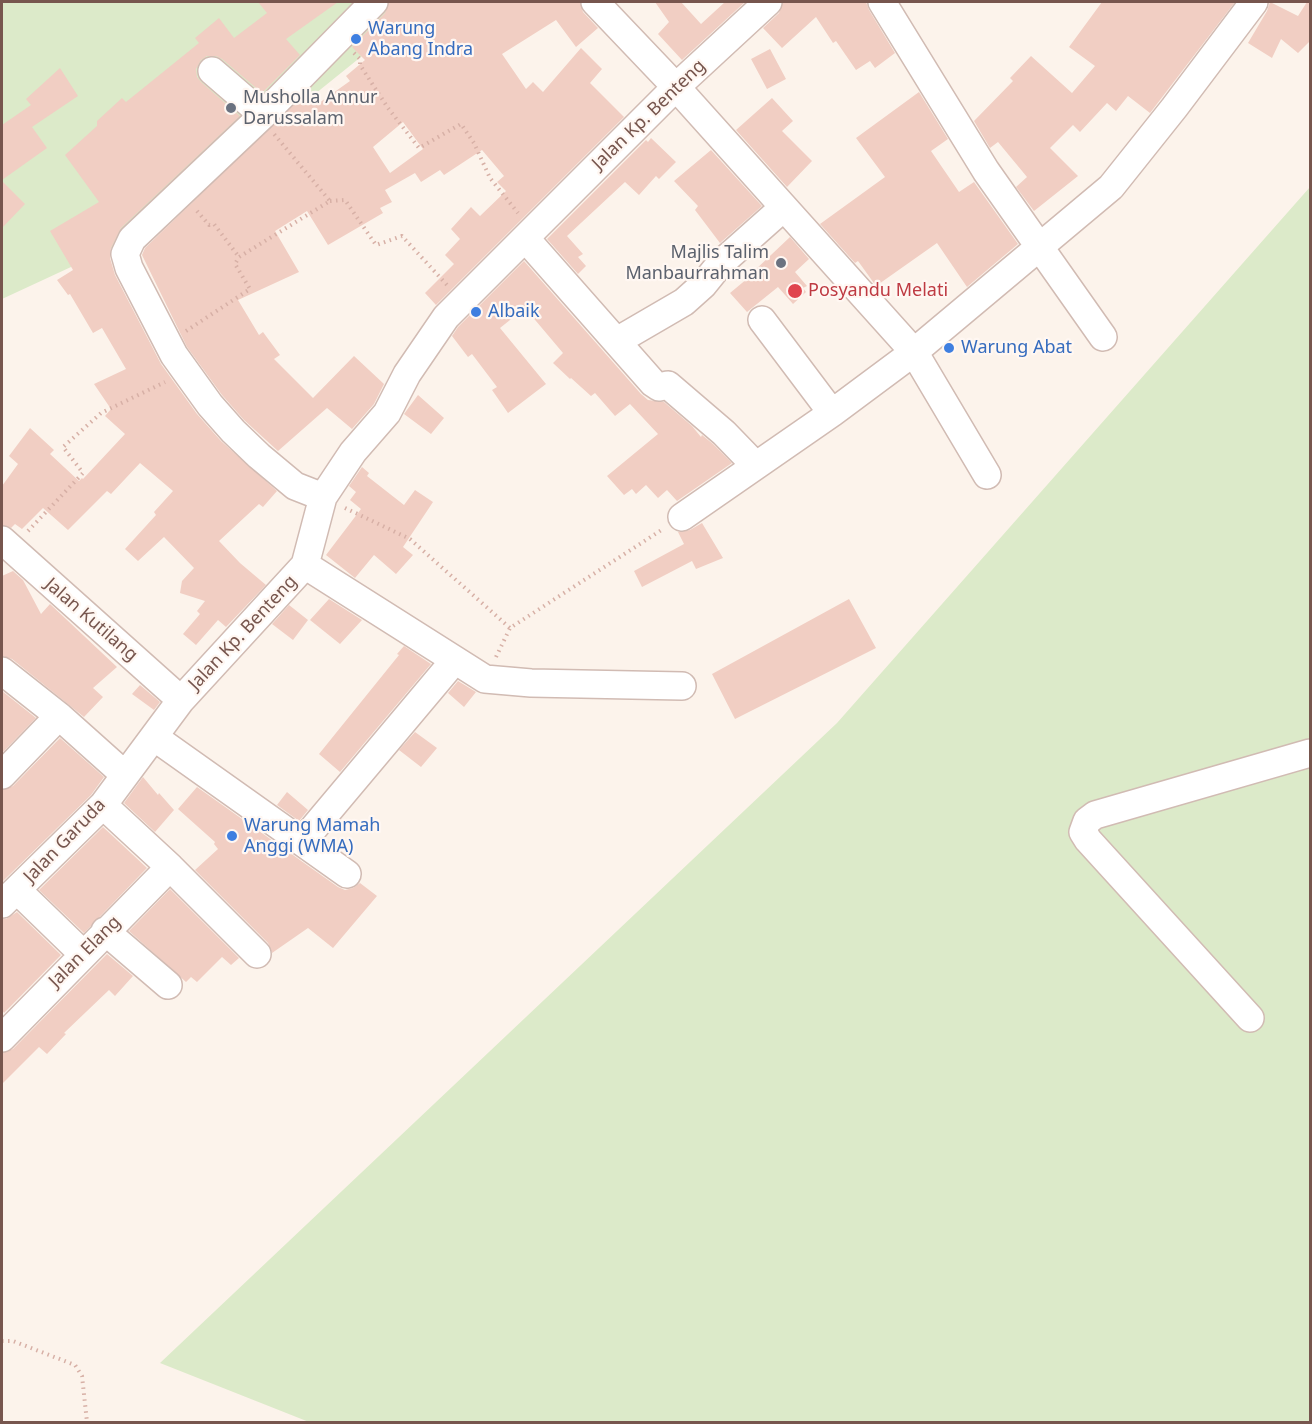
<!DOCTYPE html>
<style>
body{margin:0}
#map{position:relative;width:1312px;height:1424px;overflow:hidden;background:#fcf3eb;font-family:"Noto Sans",sans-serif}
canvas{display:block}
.frame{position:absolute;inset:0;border:3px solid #77564e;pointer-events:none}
</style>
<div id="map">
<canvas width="1312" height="1424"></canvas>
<div class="frame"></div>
</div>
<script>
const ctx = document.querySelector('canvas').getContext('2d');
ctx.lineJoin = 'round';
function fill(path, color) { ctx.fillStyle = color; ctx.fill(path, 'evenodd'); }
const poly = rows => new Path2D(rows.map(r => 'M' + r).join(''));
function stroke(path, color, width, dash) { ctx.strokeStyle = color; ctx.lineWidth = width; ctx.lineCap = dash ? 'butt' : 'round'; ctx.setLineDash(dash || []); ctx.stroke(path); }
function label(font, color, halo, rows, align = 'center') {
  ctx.font = font + ' "Noto Sans",sans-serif'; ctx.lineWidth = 4.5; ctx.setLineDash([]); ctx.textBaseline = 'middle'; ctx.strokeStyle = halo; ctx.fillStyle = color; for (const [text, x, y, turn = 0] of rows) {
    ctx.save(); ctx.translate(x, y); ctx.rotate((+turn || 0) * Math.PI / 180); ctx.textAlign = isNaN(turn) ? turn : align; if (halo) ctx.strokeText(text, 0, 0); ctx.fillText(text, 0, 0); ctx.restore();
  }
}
const green = poly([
 [2,2,429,2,140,235,2,299],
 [1310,187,1310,1422,309,1422,160,1363,837,723]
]);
const building = poly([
 [258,2,338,2,286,39,300,55,262,93,222,59,216,56,207,56,201,60,196,69,197,77,201,82,240,116,121,228,111,248,110,258,115,275,161,364,197,414,221,441,277,491,263,507,259,504,219,541,240,563,266,585,226,627,218,620,196,645,183,634,200,614,197,611,205,601,180,593,182,581,194,568,164,537,138,561,125,549,156,515,154,512,173,491,140,463,111,494,107,491,68,530,43,508,22,529,15,524,11,528,2,525,2,486,18,464,9,456,30,428,54,450,50,454,79,481,82,478,83,479,125,434,105,416,111,409,94,384,126,369,102,328,93,333,70,294,68,295,57,280,73,270,50,231,99,202,65,155,97,126,97,121,122,98,126,102,199,43,195,38,219,18,234,38,267,13],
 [389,2,580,2,583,12,598,28,576,47,556,20,502,54,526,89,533,82,543,92,581,48,602,69,590,83,624,117,436,305,425,293,454,264,445,255,460,239,451,229,471,207,480,216,506,191,497,182,504,176,482,150,444,175,440,170,421,182,415,173,385,190,392,202,380,208,383,213,328,245,307,211,275,231,299,272,238,300,259,335,263,332,280,355,274,359,313,398,354,356,384,384,374,404,352,429,327,408,278,451,244,420,222,395,187,347,142,255,145,248,308,91,319,103,350,81,346,76,365,60,352,47,385,13],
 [403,122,423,149,390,173,373,147],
 [655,2,681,2,701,24,725,2,745,2,682,60,658,34,669,22],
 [783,2,866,2,869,10,895,53,875,68,870,61,856,70,836,41,833,43,816,17,782,48,763,28,779,13],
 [1102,2,1235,2,1150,113,1128,96,1116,111,1107,103,1080,132,1073,125,1050,148,1078,176,1034,211,1016,187,1027,177,998,142,990,148,974,121,1013,81,1010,78,1031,56,1072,93,1095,66,1069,47],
 [1270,2,1298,16,1307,2,1311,2,1311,40,1298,53,1281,39,1272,58,1248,43,1267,11],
 [770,49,786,79,767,89,751,59],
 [60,68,78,96,32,127,47,148,2,180,2,125,31,105,26,99],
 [919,92,948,139,931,151,959,192,974,182,1018,244,967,287,937,243,876,286,858,261,855,263,820,224,885,177,856,138],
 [772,98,793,121,782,131,812,161,787,187,736,130],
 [651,138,676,162,659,179,656,176,639,195,625,182,567,236,583,254,578,257,586,266,578,274,547,239,646,140,648,142],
 [711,150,762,206,720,243,695,210,698,206,674,181],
 [2,181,25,204,2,228],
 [790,237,809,259,795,272,807,286,803,288,806,292,793,304,778,287,747,312,730,293,754,273,753,272],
 [524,261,641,394,648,400,664,402,692,426,701,437,702,435,713,444,732,463,677,501,667,490,658,498,646,485,636,494,632,489,624,495,607,476,658,434,630,404,615,416,595,393,591,396,571,378,570,379,553,363,563,353,525,308,500,328,546,384,508,413,492,390,497,387,472,354,468,357,452,336,458,327],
 [418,395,444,418,431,434,404,414],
 [362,467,369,473,367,476,404,505,415,490,433,502,403,547,413,555,396,574,374,555,355,578,326,555,361,509,350,500,356,492,349,486],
 [702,523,723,558,696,569,692,561,642,587,634,571,684,544,678,532,690,530],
 [13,571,23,580,41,614,50,604,117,667,93,688,103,697,84,717,12,659,2,656,2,576],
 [329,599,362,620,340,644,310,620],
 [849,599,876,648,735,719,712,674],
 [289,605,308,620,293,640,272,624],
 [404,646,431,664,340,772,319,754,399,655,397,654],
 [458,681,476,692,464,707,448,693],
 [140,685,160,702,154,710,132,694],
 [2,691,36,718,2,753],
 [415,732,437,748,421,767,399,750],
 [60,738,104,777,91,795,2,882,2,790,13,786],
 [143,777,158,795,159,793,174,810,155,832,124,803],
 [197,787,338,887,345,890,353,888,360,883,377,896,333,948,308,928,272,953,268,943,195,870,218,849,214,844,215,842,178,809],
 [287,792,308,810,299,821,277,805],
 [103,827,147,868,84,933,39,890],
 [170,889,239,958,231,965,222,957,197,982,191,977,186,982,129,931],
 [17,912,61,955,4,1013,2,1010,2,919,6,919],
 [107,954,133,976,115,996,109,990,64,1033,66,1034,47,1054,39,1047,2,1084,2,1053,13,1049]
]);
const path = poly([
 [354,53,360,59,360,65,388,108,419,148,461,124,474,143,490,178,518,213],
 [330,201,345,200,376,245,402,236,447,285],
 [197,211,209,225,214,224,239,257],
 [186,331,250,289,235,264,239,257,330,201,274,134],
 [345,508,410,539,510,628],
 [28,531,83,473,63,447,101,413,165,382],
 [496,657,510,628,663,529],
 [2,1341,13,1341,75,1365,82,1376,87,1422]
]);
const minor = poly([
 [595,2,676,87,914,352,987,475],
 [882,2,986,171,1103,337],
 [212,71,263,115],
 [526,239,653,383,659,387,668,385,724,433,755,465],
 [762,320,832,413],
 [617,341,684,302,703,285,720,264,783,208],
 [323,497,295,486,259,456,233,431,210,405,174,355,129,268,125,254,132,239,263,115,374,2],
 [682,517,832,413,914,352,1111,187,1174,108,1254,2],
 [2,540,181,700],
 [305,565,485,679,531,683,682,686],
 [2,671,59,716,125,775],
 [154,737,347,874],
 [2,775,59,716],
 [103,805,170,867,257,954],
 [302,842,454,661],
 [17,890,83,954],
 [2,904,103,805,181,700,305,565,323,497,353,452,387,413,407,374,446,317,676,87,768,2],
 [105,931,168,985],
 [1250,1018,1088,840,1083,832,1087,821,1095,815,1310,753],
 [2,1038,170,867]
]);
const markers = [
 [356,39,6,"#3f7fe0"],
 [231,108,6,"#6b7280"],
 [781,263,6,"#6b7280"],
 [795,291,8,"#e0444e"],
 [476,312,6,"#3f7fe0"],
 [949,348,6,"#3f7fe0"],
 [232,836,6,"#3f7fe0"]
];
const shopNames = [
 ["Warung",368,29],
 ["Abang Indra",368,50],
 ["Albaik",488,312],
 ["Warung Abat",961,348],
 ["Warung Mamah",244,826],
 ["Anggi (WMA)",244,847]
];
const worshipNames = [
 ["Musholla Annur",243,98],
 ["Darussalam",243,119],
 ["Majlis Talim",769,253,"right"],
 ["Manbaurrahman",769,274,"right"]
];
const streetNames = [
 ["Jalan Kp. Benteng",649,115,-44],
 ["Jalan Kutilang",91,620,41],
 ["Jalan Kp. Benteng",243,633,-47],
 ["Jalan Garuda",65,841,-46],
 ["Jalan Elang",85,952,-45]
];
const healthNames = [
 ["Posyandu Melati",808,291]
];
fill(green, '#dceac9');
fill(building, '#f1cec3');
stroke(minor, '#d1bbb3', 30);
stroke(path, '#d7b0a6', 4, [1.5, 4.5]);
stroke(minor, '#fff', 27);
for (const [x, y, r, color] of markers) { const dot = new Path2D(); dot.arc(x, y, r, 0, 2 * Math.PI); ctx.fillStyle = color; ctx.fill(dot); stroke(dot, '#fff7f2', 2); }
label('18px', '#366cbe', '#fff7f2', shopNames, 'left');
label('18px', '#5b616d', '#fff7f2', worshipNames, 'left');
label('18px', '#77564e', '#fff7f2', streetNames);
label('18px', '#be3a42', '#fff7f2', healthNames, 'left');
</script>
